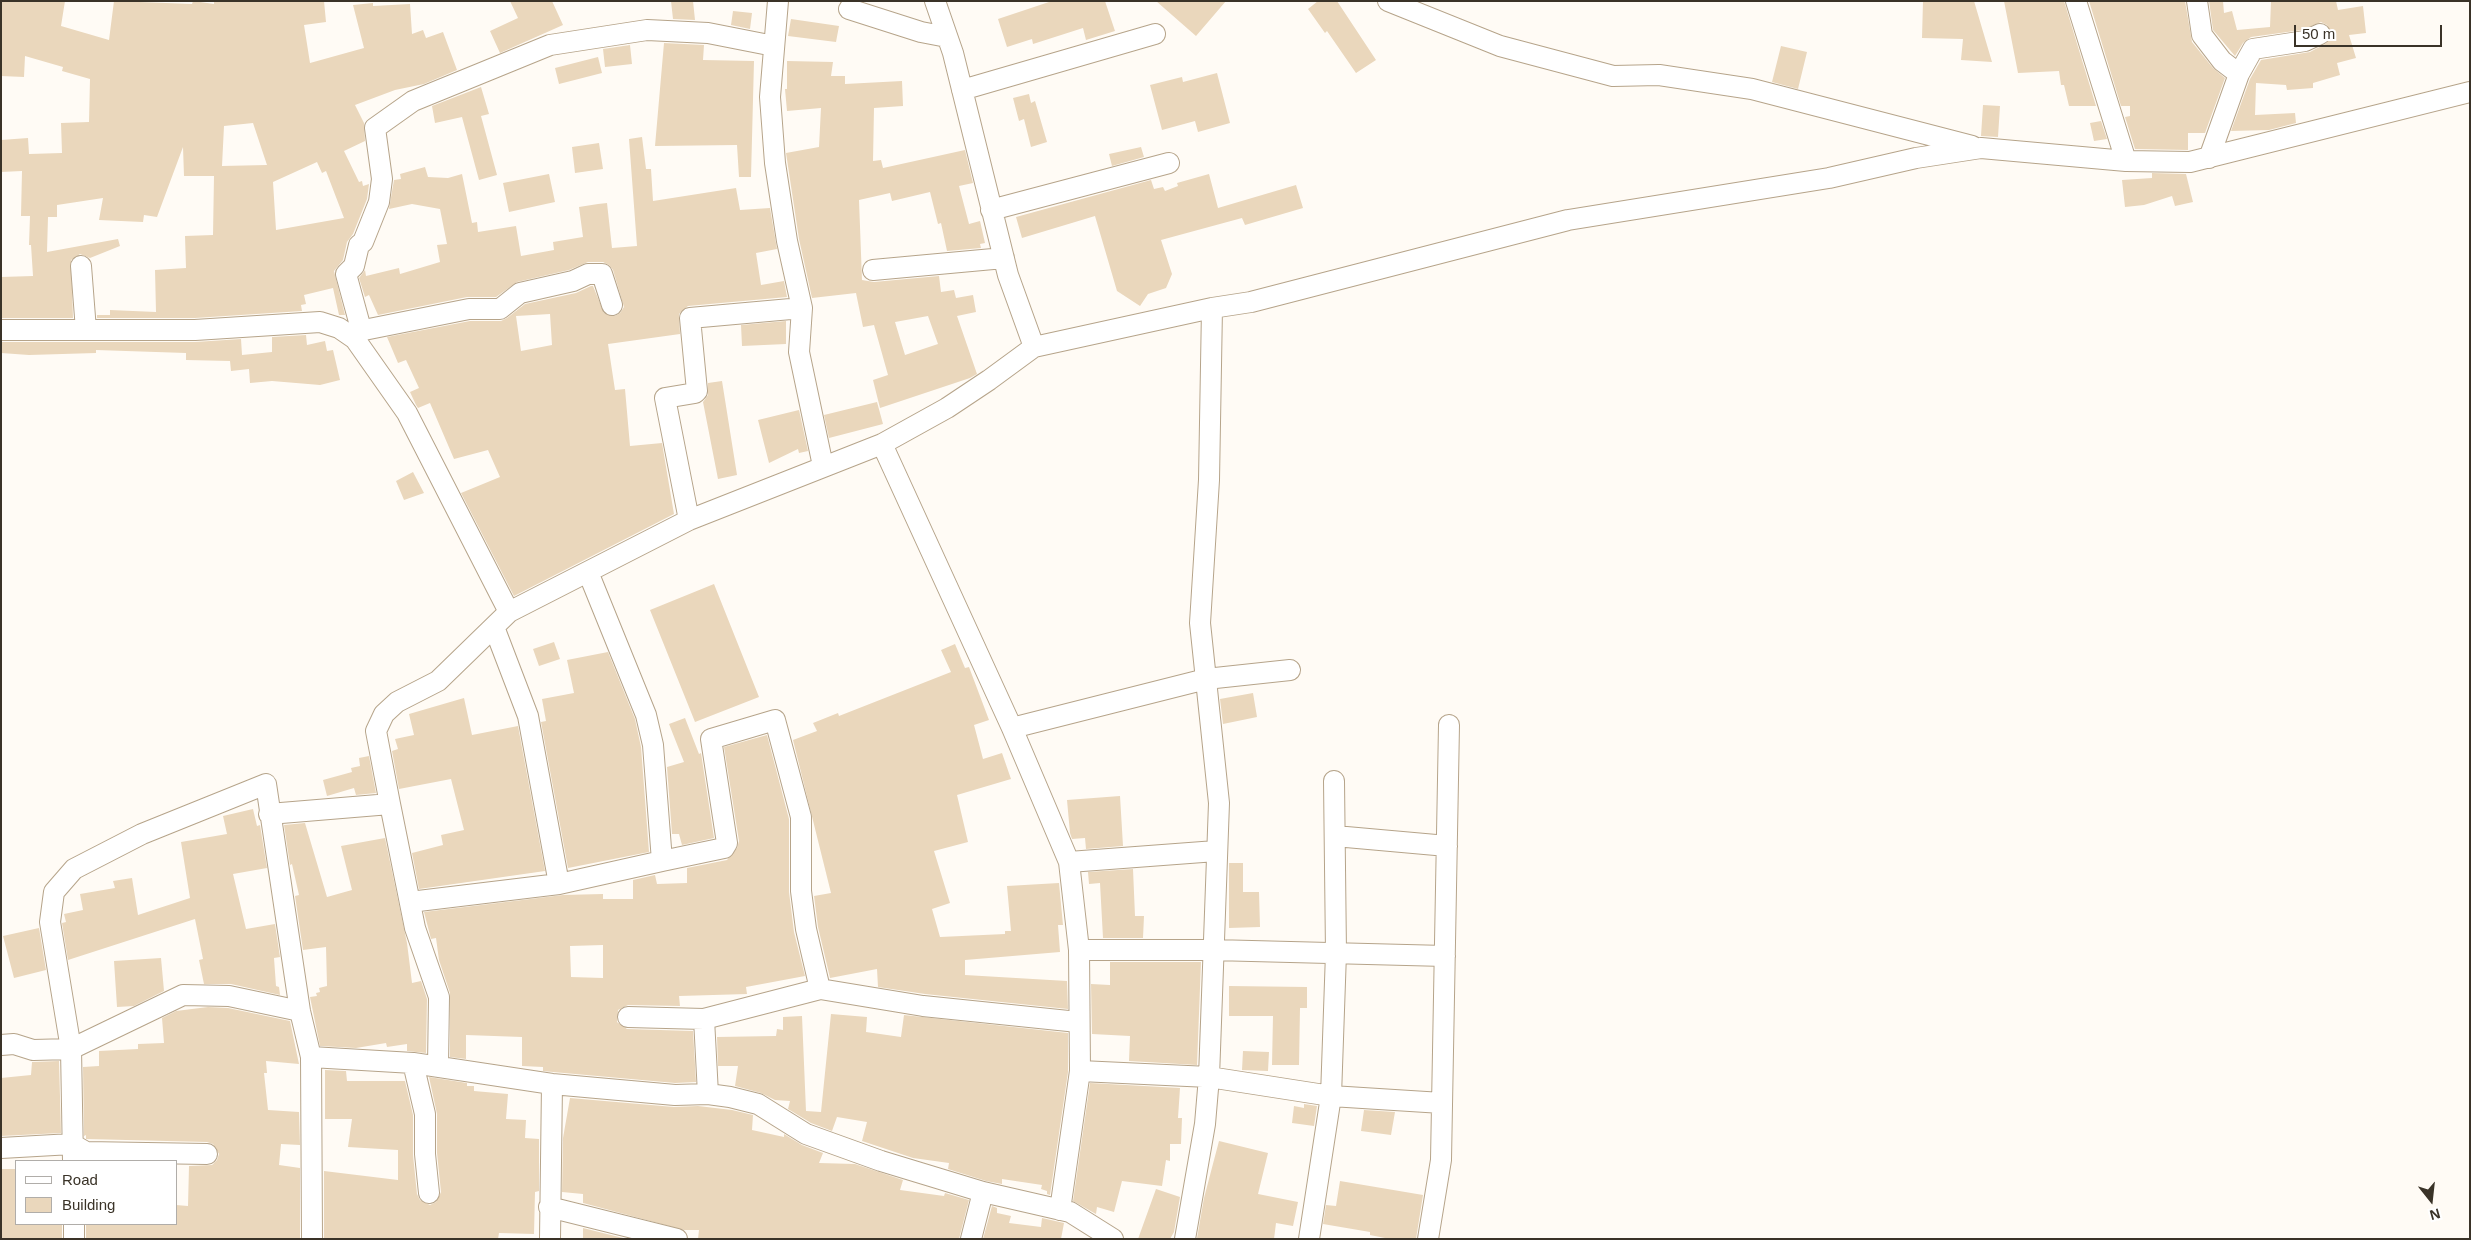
<!DOCTYPE html>
<style>
body{margin:0}
#map{position:relative;width:2471px;height:1240px;overflow:hidden;background:#fffbf5;font-family:Helvetica,sans-serif}
canvas{display:block}
.frame{position:absolute;inset:0;border:2px solid #3a3328;pointer-events:none}
.legend{position:absolute;left:15px;top:1160px;width:162px;height:65px;box-sizing:border-box;background:#fff;border:1px solid #b0ada9;margin:0;padding:6px 9px;list-style:none;font-size:15px;color:#3a3328}
.legend li{display:flex;align-items:center;gap:10px;height:25px}
.legend b{width:25px;border:1px solid #b0ada9}
.north{position:absolute;left:2406px;top:1175px;width:50px;height:50px;-webkit-text-stroke:4px #fff;paint-order:stroke;rotate:164deg;font-size:14px;font-weight:700;line-height:20px;text-align:center;color:#3a3328}
.north::after{content:'';display:block;margin:auto;width:18px;height:22px;background:#3a3328;clip-path:polygon(50% 0,100% 100%,50% 72%,0 100%)}
.scale{position:absolute;left:2294px;top:25px;width:148px;height:22px;box-sizing:border-box;border:2px solid #3a3328;border-top:0;padding-left:6px;font-size:15px;line-height:18px;white-space:nowrap;color:#3a3328;-webkit-text-stroke:4px #fff;paint-order:stroke}
</style>
<div id="map">
<canvas width="2471" height="1240"></canvas>
<div class="frame"></div>
<ul class="legend">
<li><b style="height:6px;background:#fff"></b>Road</li>
<li><b style="height:14px;background:#ead7bc"></b>Building</li>
</ul>
<div class="north">N</div>
<div class="scale">50 m</div>
</div>
<script>
const ctx = document.querySelector('canvas').getContext('2d');
ctx.lineJoin = 'round';
function fill(path, color) { ctx.fillStyle = color; ctx.fill(path, 'evenodd'); }
const poly = rows => new Path2D(rows.map(r => 'M' + r).join(''));
function stroke(path, color, width, dash) { ctx.strokeStyle = color; ctx.lineWidth = width; ctx.lineCap = dash ? 'butt' : 'round'; ctx.setLineDash(dash || []); ctx.stroke(path); }
const building = poly([
 [1,1,65,1,61,26,109,40,114,1,192,4,193,1,214,4,214,1,324,1,326,22,304,25,310,63,364,48,353,5,373,3,373,6,410,4,412,34,423,30,426,38,443,32,457,70,424,84,395,90,355,105,364,123,365,141,344,151,359,182,362,181,363,186,369,184,367,199,353,234,347,242,343,260,334,271,345,315,339,315,333,288,304,295,306,304,301,305,302,311,195,318,97,318,97,315,110,315,110,310,156,312,155,270,186,268,185,236,213,235,214,176,184,176,183,147,157,217,144,215,143,222,99,220,103,198,57,205,57,217,48,217,47,252,118,239,120,246,90,258,80,254,71,260,73,318,1,318,1,277,33,276,31,245,29,245,30,216,21,216,22,171,1,172,1,140,28,138,29,154,62,153,61,123,89,122,90,79,62,71,63,67,25,56,24,77,1,76],
 [253,123,267,165,222,166,224,126],
 [317,162,322,173,326,171,344,218,276,230,273,182],
 [510,1,552,1,563,25,500,53,490,31,518,18],
 [671,1,693,1,695,20,673,19],
 [1052,1,1105,1,1115,31,1086,40,1083,28,1033,44,1032,39,1007,47,998,19],
 [1156,1,1226,1,1196,36],
 [1318,1,1337,1,1376,60,1356,73,1327,31,1325,33,1308,9],
 [1923,1,1974,1,1992,62,1961,60,1963,39,1922,38],
 [2004,1,2064,1,2096,106,2069,106,2064,85,2061,85,2059,71,2018,73],
 [2089,1,2185,1,2192,42,2213,68,2225,78,2205,133,2188,133,2188,150,2135,149,2125,117,2130,116,2130,106,2121,106],
 [2209,1,2223,1,2224,13,2232,11,2237,30,2270,27,2271,2,2336,1,2338,10,2363,6,2366,33,2349,35,2356,58,2337,63,2340,75,2313,83,2313,88,2287,90,2286,85,2256,83,2255,115,2295,113,2296,123,2269,130,2231,131,2250,79,2261,60,2310,52,2325,44,2332,35,2327,25,2321,22,2302,30,2251,37,2243,43,2235,56,2213,30],
 [733,11,752,13,750,29,731,25],
 [791,19,839,26,836,42,788,36],
 [664,43,704,45,703,60,754,61,751,177,739,177,737,145,655,146],
 [630,45,632,64,605,67,603,49],
 [1781,46,1807,52,1798,89,1772,82],
 [598,57,602,73,559,84,555,68],
 [787,61,833,62,831,76,845,76,845,84,902,81,903,106,874,108,873,161,881,160,883,168,965,150,973,183,959,186,969,224,980,221,985,243,980,244,981,248,947,251,941,223,938,224,930,192,892,201,890,193,859,200,862,280,874,282,939,276,941,292,954,290,956,298,973,295,976,312,957,316,977,374,970,378,880,408,873,380,888,375,874,325,863,327,856,293,812,298,799,239,786,153,819,147,821,108,787,111,785,89,787,89],
 [928,316,938,344,905,355,895,322],
 [1217,73,1230,123,1198,132,1195,121,1162,130,1150,85,1182,77,1183,82],
 [481,87,489,114,481,116,497,175,479,180,462,117,435,123,432,106],
 [1029,94,1031,103,1035,101,1047,142,1031,147,1024,119,1019,121,1013,98],
 [1983,105,2000,106,1998,137,1981,136],
 [2101,121,2107,139,2094,141,2090,123],
 [642,137,646,169,651,169,653,201,736,188,740,210,770,208,777,249,756,253,761,285,784,281,787,297,688,306,679,314,680,334,608,344,615,390,625,389,630,446,662,443,674,514,514,596,461,493,500,477,488,450,454,459,430,403,418,408,416,405,410,392,419,388,406,360,398,363,387,337,470,321,501,321,507,318,525,304,576,293,591,286,593,286,604,313,615,316,620,313,624,307,613,270,609,265,603,262,588,262,569,270,517,282,496,297,467,297,378,315,369,295,365,297,359,278,365,270,366,276,399,268,400,274,440,262,437,245,447,244,440,209,412,204,389,209,394,180,401,179,400,174,425,167,428,177,448,178,462,174,472,223,477,222,478,232,516,226,521,256,554,250,553,242,583,237,579,207,598,204,607,203,612,248,637,246,629,139],
 [550,314,552,345,521,351,516,316],
 [599,143,603,169,575,173,572,147],
 [1141,147,1144,157,1112,166,1109,154],
 [2152,173,2186,174,2193,202,2175,206,2172,196,2144,205,2125,207,2122,180,2152,178],
 [549,174,555,202,509,212,503,183],
 [1209,174,1218,208,1296,185,1303,208,1245,225,1242,218,1161,240,1172,274,1166,288,1148,294,1140,306,1117,291,1095,216,1022,238,1016,217,1151,180,1154,189,1163,187,1165,191,1178,186,1177,183],
 [786,321,786,344,742,346,741,325],
 [306,335,307,345,325,341,327,351,333,350,340,380,320,385,272,381,250,383,249,369,231,371,230,361,186,360,186,353,96,350,96,353,29,355,1,353,1,342,195,342,241,339,242,355,272,352,272,337],
 [722,381,737,475,718,479,703,402,708,395,708,383],
 [877,402,883,424,829,438,824,415],
 [799,410,808,451,799,453,798,449,769,463,758,420],
 [413,472,424,493,404,500,396,481],
 [714,584,759,697,695,722,650,610],
 [554,642,560,659,539,666,533,649],
 [955,644,965,668,969,667,989,720,974,725,983,759,1002,753,1011,779,957,795,968,842,934,851,950,903,932,909,940,937,1005,934,1005,931,1011,931,1007,886,1059,883,1063,925,1058,925,1060,952,965,960,965,975,1067,981,1068,1009,925,994,878,987,877,969,830,978,818,927,814,896,831,893,793,740,817,731,813,723,838,713,839,716,951,672,941,650],
 [608,652,635,719,641,747,649,852,568,868,541,722,546,721,542,699,574,693,567,660],
 [1253,693,1257,717,1223,724,1220,699],
 [464,698,472,735,518,726,545,871,419,889,412,853,443,845,441,835,464,830,451,779,399,789,392,751,398,749,395,739,414,735,409,714],
 [685,718,699,754,701,753,714,838,682,845,679,834,672,834,667,767,684,762,669,724],
 [767,735,789,819,789,892,794,932,805,976,746,987,747,994,679,996,680,1006,628,1005,618,1010,617,1022,627,1029,693,1031,696,1082,675,1083,553,1072,543,1071,543,1067,522,1066,522,1037,466,1035,466,1059,450,1057,450,993,439,960,436,938,431,939,424,912,563,895,603,894,603,899,633,899,633,880,655,875,657,884,687,883,687,868,727,860,737,848,739,841,724,747],
 [603,945,603,978,571,977,570,946],
 [369,756,376,793,356,795,354,788,327,796,323,780,352,772,351,768,360,766,359,758],
 [1120,796,1123,846,1086,849,1085,838,1072,839,1070,833,1067,800],
 [253,809,257,826,260,825,267,868,233,874,246,929,275,924,280,957,274,958,276,986,279,987,280,995,231,984,204,984,199,960,203,959,195,919,68,960,62,923,66,922,64,914,83,910,80,894,115,888,113,881,132,878,138,915,190,898,181,842,227,834,223,816],
 [305,823,327,897,352,890,341,846,385,838,407,943,412,983,421,981,427,999,426,1053,407,1051,407,1044,387,1047,386,1043,356,1048,320,1046,310,997,317,996,316,993,320,992,319,988,327,986,326,947,303,950,295,896,299,895,292,864,290,865,284,825],
 [1229,863,1243,863,1243,892,1259,892,1260,927,1229,928],
 [1133,869,1135,916,1144,916,1143,938,1103,938,1100,883,1089,884,1088,872],
 [39,928,46,970,14,978,3,936],
 [161,958,164,991,134,1006,117,1007,114,961],
 [1110,962,1201,962,1197,1065,1129,1061,1130,1036,1092,1034,1091,984,1110,985],
 [1229,986,1307,987,1307,1008,1300,1008,1299,1065,1272,1065,1273,1016,1229,1016],
 [208,1007,228,1008,290,1021,299,1064,266,1061,267,1073,264,1073,268,1110,299,1112,300,1145,281,1144,279,1165,300,1168,300,1239,86,1239,86,1224,176,1224,176,1205,188,1206,189,1166,212,1165,217,1160,219,1154,213,1144,207,1142,86,1139,86,1135,84,1136,83,1067,99,1066,99,1051,138,1049,138,1044,164,1043,162,1018,176,1011],
 [831,1014,867,1017,866,1032,901,1037,904,1015,1068,1033,1068,1072,1050,1195,1047,1194,1047,1191,1041,1189,1042,1185,1002,1179,1002,1184,986,1181,948,1169,949,1163,913,1158,862,1141,867,1122,837,1117,832,1131,811,1123,788,1109,790,1101,775,1100,761,1093,735,1086,738,1066,718,1066,717,1037,776,1036,777,1029,783,1030,783,1017,802,1016,806,1111,821,1112],
 [1243,1051,1269,1052,1268,1071,1242,1070],
 [59,1061,61,1133,1,1136,1,1078,31,1075,32,1062],
 [325,1070,346,1071,347,1081,405,1081,413,1115,413,1155,417,1194,420,1200,430,1205,436,1202,441,1192,437,1153,437,1114,429,1077,467,1083,467,1086,474,1086,474,1091,508,1094,506,1119,526,1120,525,1138,539,1139,539,1191,535,1192,534,1234,499,1233,498,1239,324,1239,324,1171,398,1180,398,1150,348,1147,352,1119,325,1119],
 [1090,1083,1180,1088,1178,1118,1182,1118,1181,1144,1170,1144,1170,1161,1166,1160,1162,1186,1122,1181,1114,1212,1097,1207,1096,1214,1073,1201],
 [570,1098,674,1107,698,1106,732,1110,753,1115,752,1130,784,1137,784,1134,802,1145,823,1153,819,1163,855,1164,903,1180,900,1190,944,1196,945,1193,969,1200,959,1239,698,1239,699,1230,684,1230,583,1203,583,1194,562,1192,563,1138],
 [1304,1104,1317,1106,1314,1126,1292,1123,1294,1106,1304,1108],
 [1364,1110,1395,1112,1391,1135,1361,1131],
 [1219,1141,1268,1153,1258,1194,1298,1202,1293,1226,1276,1223,1274,1239,1197,1238,1204,1198],
 [1,1169,16,1169,16,1224,62,1224,62,1239,1,1239],
 [1340,1181,1423,1195,1416,1239,1390,1239,1370,1235,1370,1232,1323,1224,1326,1205,1336,1206],
 [1156,1189,1180,1197,1174,1232,1170,1239,1138,1239],
 [992,1206,997,1208,997,1213,1011,1216,1009,1223,1041,1227,1042,1218,1064,1223,1061,1239,983,1239],
 [583,1228,627,1239,583,1239]
]);
const minor = poly([
 [935,1,953,53,1008,275,1034,347],
 [1388,1,1500,46,1613,76,1659,75,1752,89,1972,146],
 [2076,1,2126,161],
 [2197,1,2202,35,2222,61,2239,74,2209,158],
 [849,9,921,32,947,37],
 [2239,74,2253,49,2305,41,2320,34],
 [962,90,1155,34],
 [991,210,1169,163],
 [81,266,86,330],
 [873,270,1004,258],
 [802,308,799,352,823,466],
 [1212,308,1209,480,1200,623,1219,803,1209,1077,1331,1096,1442,1103],
 [361,329,346,274,354,266,359,245,363,242,379,202,382,179,375,128,413,101,550,45,647,30,708,33,774,46],
 [1,330,195,330,320,322,339,328,355,339,407,413,509,612],
 [349,333,469,309,500,309,520,293,573,281,588,274,602,274,612,305],
 [882,444,1012,728,1069,862,1079,950,1080,1071,1209,1077,1205,1124,1185,1239],
 [689,520,665,398,695,393,697,391,690,318,802,308,787,241,775,163,770,97,778,1],
 [588,572,646,715,653,745,662,861,724,848,727,843,711,739,775,720,801,817,801,891,806,929,820,989],
 [494,627,528,716,559,884],
 [1012,728,1206,679,1290,670],
 [269,814,390,804],
 [1335,836,1447,846],
 [1069,862,1216,851],
 [410,902,559,884,662,861],
 [1079,950,1213,950,1445,956],
 [628,1017,704,1019],
 [1,1045,14,1044,33,1050,71,1049,50,922,54,892,74,869,142,834,266,784,300,1011,311,1057],
 [413,1063,425,1114,425,1154,429,1193],
 [438,1066,439,997,415,928,390,804,376,731,384,714,397,702,438,681,509,612,689,520,882,444,947,408,989,380,1034,347,1212,308,1251,302,1568,220,1829,178,1916,158,1981,148,2126,161,2190,162,2470,92],
 [708,1094,704,1019,820,989,923,1006,1078,1022],
 [1,1148,72,1144,86,1152,207,1154],
 [73,1161,71,1049,183,995,229,996,300,1011],
 [549,1207,677,1239],
 [1060,1210,1080,1071],
 [74,1224,74,1239],
 [312,1239,311,1057,413,1063,552,1084,675,1095,708,1094,730,1097,758,1104,806,1134,881,1161,983,1192,1070,1212,1113,1239],
 [550,1239,552,1084],
 [971,1239,983,1192],
 [1309,1239,1331,1096,1336,953,1334,781],
 [1428,1239,1441,1160,1449,725]
]);
fill(building, '#ead7bc');
stroke(minor, '#b6a48a', 22);
stroke(minor, '#fff', 20);
</script>
